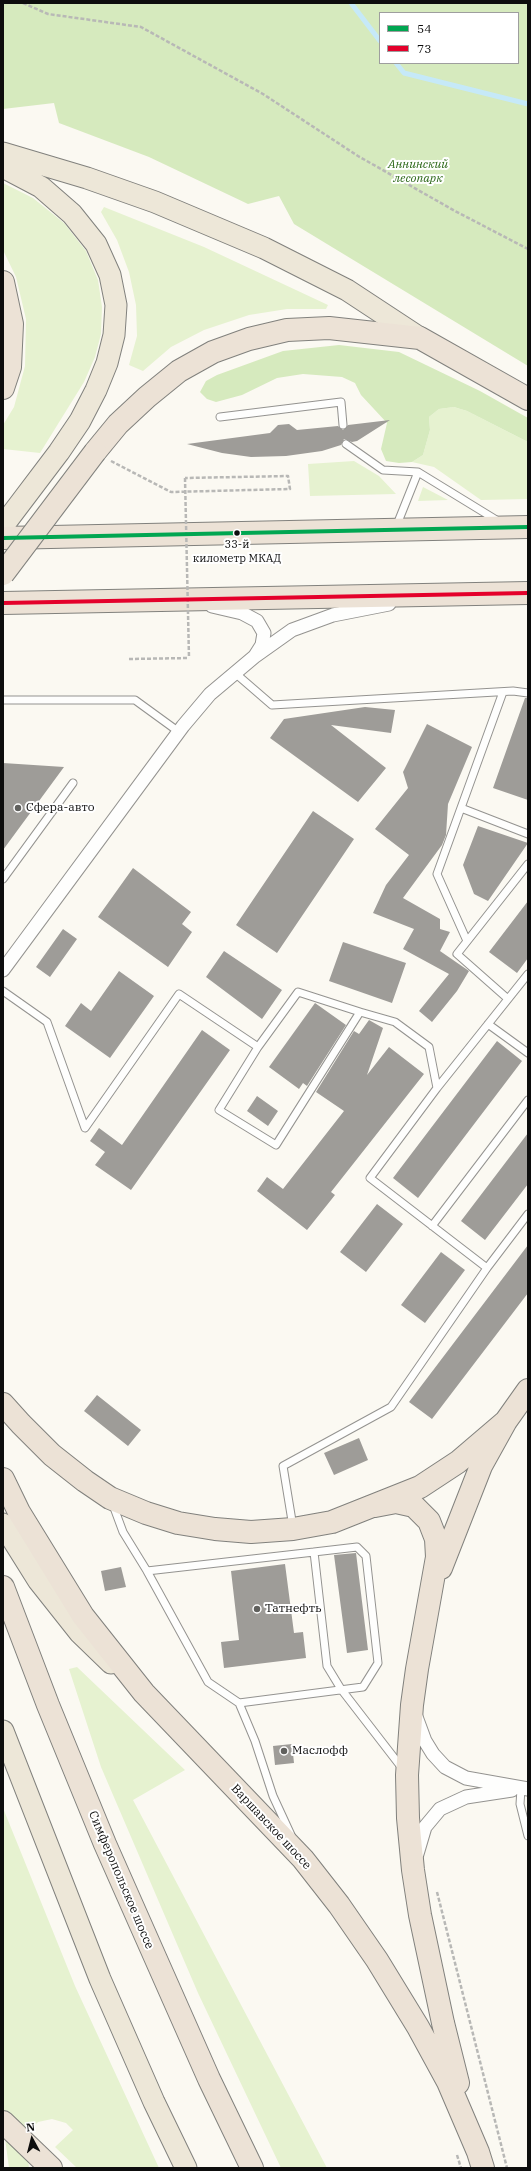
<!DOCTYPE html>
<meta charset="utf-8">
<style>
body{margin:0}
#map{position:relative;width:531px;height:2171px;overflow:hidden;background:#fbf9f2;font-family:"IBM Plex Serif",serif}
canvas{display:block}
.frame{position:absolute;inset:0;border:4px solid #0d0d0d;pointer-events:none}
.legend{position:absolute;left:379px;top:12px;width:140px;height:52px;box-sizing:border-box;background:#fff;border:1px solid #9e9e9e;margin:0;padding:5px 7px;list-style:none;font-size:12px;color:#0d0d0d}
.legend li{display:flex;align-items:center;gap:8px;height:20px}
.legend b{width:20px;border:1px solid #9e9e9e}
.north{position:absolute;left:12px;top:2119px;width:40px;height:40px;-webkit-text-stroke:3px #fff;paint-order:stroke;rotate:353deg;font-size:11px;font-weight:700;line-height:16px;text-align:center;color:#0d0d0d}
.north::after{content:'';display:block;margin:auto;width:14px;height:18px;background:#0d0d0d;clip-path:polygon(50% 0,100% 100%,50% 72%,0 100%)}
</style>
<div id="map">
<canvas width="531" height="2171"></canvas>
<div class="frame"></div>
<ul class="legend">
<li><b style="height:5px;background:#00a651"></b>54</li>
<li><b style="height:5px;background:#e4002b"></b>73</li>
</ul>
<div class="north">N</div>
</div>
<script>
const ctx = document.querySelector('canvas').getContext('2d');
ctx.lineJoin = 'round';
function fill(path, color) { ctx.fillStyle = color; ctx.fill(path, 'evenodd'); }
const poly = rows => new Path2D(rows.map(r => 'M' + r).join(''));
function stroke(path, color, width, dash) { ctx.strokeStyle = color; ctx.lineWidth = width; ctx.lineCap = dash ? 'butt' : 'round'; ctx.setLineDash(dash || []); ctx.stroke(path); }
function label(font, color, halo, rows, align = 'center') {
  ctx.font = font + ' "IBM Plex Serif",serif'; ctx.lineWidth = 4; ctx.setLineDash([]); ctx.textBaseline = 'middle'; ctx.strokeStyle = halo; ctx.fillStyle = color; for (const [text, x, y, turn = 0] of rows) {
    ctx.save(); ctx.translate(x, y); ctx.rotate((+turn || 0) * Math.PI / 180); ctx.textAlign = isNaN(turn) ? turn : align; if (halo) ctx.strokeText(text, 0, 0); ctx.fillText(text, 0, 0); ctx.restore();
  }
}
const green = poly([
 [3,183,33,198,64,223,86,251,98,280,102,307,101,334,95,357,84,382,40,453,3,449,3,425,14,407,25,366,26,319,16,277,3,250],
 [104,207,204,247,328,305,326,309,287,309,249,315,204,330,171,347,143,371,129,365,137,336,136,305,129,272,117,240,101,212],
 [454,407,467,411,528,442,528,499,481,500,434,467,412,462,423,455,430,430,429,417,439,409],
 [354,461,379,476,396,494,310,496,308,464],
 [423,487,448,500,418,501],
 [77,1667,185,1770,133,1800,327,2168,281,2168,198,1993,101,1767,69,1669],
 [3,1808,75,1986,159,2168,77,2168,55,2147,73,2130,66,2123,52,2119,38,2122,30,2130,26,2141,29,2168,9,2168,3,2123]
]);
const forest = poly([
 [3,3,528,3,528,366,294,224,279,196,248,204,149,157,59,123,54,103,3,109],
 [380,13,518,13,518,63,380,63],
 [339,345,399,352,480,391,528,418,528,442,467,411,454,407,439,409,429,417,430,430,423,455,412,462,399,463,386,461,381,449,387,423,361,395,355,383,342,377,303,374,277,378,242,395,216,402,207,399,200,392,206,381,217,375,283,351]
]);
const stream = poly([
 [351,3,380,41],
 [396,63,404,73,528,104]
]);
const building = poly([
 [390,420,357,441,352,442,344,439,341,445,322,451,286,456,251,457,222,453,187,444,270,433,278,425,289,424,297,430,338,426,343,430,348,425],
 [525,698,528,698,528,800,493,788],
 [365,707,395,710,391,733,331,725,386,768,358,802,270,738,284,719],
 [427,724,472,747,448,804,446,835,442,845,403,898,440,919,440,929,450,932,440,951,469,971,457,991,432,1022,419,1011,449,974,403,949,414,929,373,913,386,885,409,855,375,829,408,788,403,772],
 [3,763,64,767,3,850],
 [313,811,354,839,277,953,236,925],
 [478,826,528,843,488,901,474,894,463,865],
 [133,868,191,912,182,924,192,932,168,967,98,917],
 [528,901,528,958,517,973,489,952],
 [63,929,77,939,50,977,36,967],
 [343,942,406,963,392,1003,329,981],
 [224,951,282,990,262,1019,206,977],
 [119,971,154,996,110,1058,65,1026,81,1003,91,1011],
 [315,1003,346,1025,307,1086,303,1083,299,1089,269,1067],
 [369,1020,383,1028,367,1075,389,1047,424,1074,331,1192,335,1195,307,1230,257,1191,267,1177,283,1189,344,1111,316,1092,354,1031,359,1034],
 [202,1030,230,1050,131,1190,95,1165,105,1152,90,1141,99,1128,122,1145],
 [497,1041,522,1061,418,1198,393,1178],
 [257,1096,278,1111,268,1126,247,1111],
 [528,1133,528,1184,485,1240,461,1221],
 [377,1204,403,1224,366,1272,340,1252],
 [528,1245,528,1293,432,1419,409,1402],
 [441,1252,465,1270,425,1323,401,1305],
 [97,1395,141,1430,128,1446,84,1411],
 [359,1438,368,1460,334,1475,324,1453],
 [356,1553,368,1650,347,1653,334,1555],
 [285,1564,294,1633,303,1632,306,1658,224,1668,221,1642,239,1640,231,1571],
 [121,1567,126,1587,105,1591,101,1571],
 [292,1744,294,1763,275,1765,273,1746]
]);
const path = poly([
 [23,3,48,14,141,27,263,94,358,156,455,211,528,249],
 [111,461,171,492,290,489,288,476,185,478],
 [129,659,189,658],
 [437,1892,507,2168],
 [457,2155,461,2168]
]);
const service = poly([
 [220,417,341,402,343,425],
 [346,444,383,470,418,472,498,521],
 [396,527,418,472],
 [235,673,272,705,513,691,528,693],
 [3,700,135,700,179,732],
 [461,808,528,834],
 [3,879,73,783],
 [467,941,437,874,503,692],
 [3,991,47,1022,85,1128,179,994,258,1047,219,1110,276,1145,360,1012,298,992,258,1047],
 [508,999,457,954,528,864],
 [488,1024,528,1053],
 [437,1088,528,974],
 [432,1226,528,1100],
 [487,1268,528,1214],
 [113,1505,123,1532,147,1571,208,1682,239,1703,255,1741,273,1796,291,1835],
 [293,1527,283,1466,391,1407,487,1268,370,1178,437,1088,429,1047,395,1022,360,1012],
 [147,1571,314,1552,327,1666,341,1689,402,1768],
 [239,1703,363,1687,378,1663,366,1556,357,1547,314,1552],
 [521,1789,520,1804,528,1836]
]);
const minor = poly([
 [212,606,242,613,257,621,264,633,262,645,255,656],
 [3,970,183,726,210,694,254,657,292,630,333,615,389,604],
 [415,1714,425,1741,433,1754,445,1767,466,1778,528,1789],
 [417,1854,425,1827,440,1809,466,1797,512,1790]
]);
const primary = poly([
 [3,153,87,178,155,202,264,248,347,290,420,338],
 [3,167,41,187,72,214,96,244,110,275,116,305,114,335,107,363,96,390,80,421,59,452,3,526],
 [3,1524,38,1580,80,1633,111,1663],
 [3,1731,100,1979,154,2102,186,2168]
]);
const trunk = poly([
 [3,282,12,324,10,367,3,388],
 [95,452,118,424,147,397,179,371,213,352,249,339,287,330,329,328,420,338,528,399],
 [3,538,528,527],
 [3,603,528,593],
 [3,1404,21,1424,52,1455,85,1481,110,1498,146,1513,178,1523,215,1529,251,1532,293,1529,332,1522,420,1487,458,1462,506,1421],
 [3,1479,19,1512,83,1616,144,1693,303,1859,339,1905,377,1960,418,2027,448,2082,478,2152,483,2168],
 [375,1506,396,1502,414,1506,429,1521,436,1539,437,1557,417,1669,412,1705,407,1775,408,1818,413,1870,420,1915,443,2023,458,2083],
 [441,1568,481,1466,506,1421,528,1390],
 [3,1587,48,1705,105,1844,209,2079,252,2168],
 [3,2122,51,2168]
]);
const pathBridge = poly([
 [185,478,189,658]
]);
const trunkBridge = poly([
 [3,574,95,452]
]);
const bus1 = poly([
 [3,538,528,527]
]);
const bus2 = poly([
 [3,603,528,593]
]);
const markers = [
 [237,533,3.5,"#0d0d0d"],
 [18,808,4,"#60605d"],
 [257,1609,4,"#60605d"],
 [284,1751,4,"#60605d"]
];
const busNames = [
 ["33-й",237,545],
 ["километр МКАД",237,559]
];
const parkNames = [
 ["Аннинский",418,165],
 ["лесопарк",418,179]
];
const poiNames = [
 ["Сфера-авто",26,808],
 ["Татнефть",265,1609],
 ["Маслофф",292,1751]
];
const streetNames = [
 ["Варшавское шоссе",271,1827,47],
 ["Симферопольское шоссе",121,1880,67]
];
fill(green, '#e6f2d0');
fill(forest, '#d6eabe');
stroke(stream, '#c6e9f8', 5);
fill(building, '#9e9c98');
stroke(service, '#949390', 9);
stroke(minor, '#949390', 15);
stroke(primary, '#81817d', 23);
stroke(trunk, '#81817d', 24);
stroke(path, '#b8b8b6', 2.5, [4, 2]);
stroke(service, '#fefefd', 7);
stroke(minor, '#fefefd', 13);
stroke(primary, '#ede7d8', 21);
stroke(trunk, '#ece2d6', 22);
stroke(trunkBridge, '#81817d', 24, []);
stroke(pathBridge, '#b8b8b6', 2.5, [4, 2]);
stroke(trunkBridge, '#ece2d6', 22);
stroke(bus1, '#00a651', 4);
stroke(bus2, '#e4002b', 4);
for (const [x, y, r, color] of markers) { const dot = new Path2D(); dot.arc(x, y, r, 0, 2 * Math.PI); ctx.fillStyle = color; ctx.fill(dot); stroke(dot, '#fff', 1.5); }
label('11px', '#0d0d0d', '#fff', busNames);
label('italic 12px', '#2e691a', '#fff', parkNames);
label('12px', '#0d0d0d', '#fff', poiNames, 'left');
label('12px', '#0d0d0d', '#fff', streetNames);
</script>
